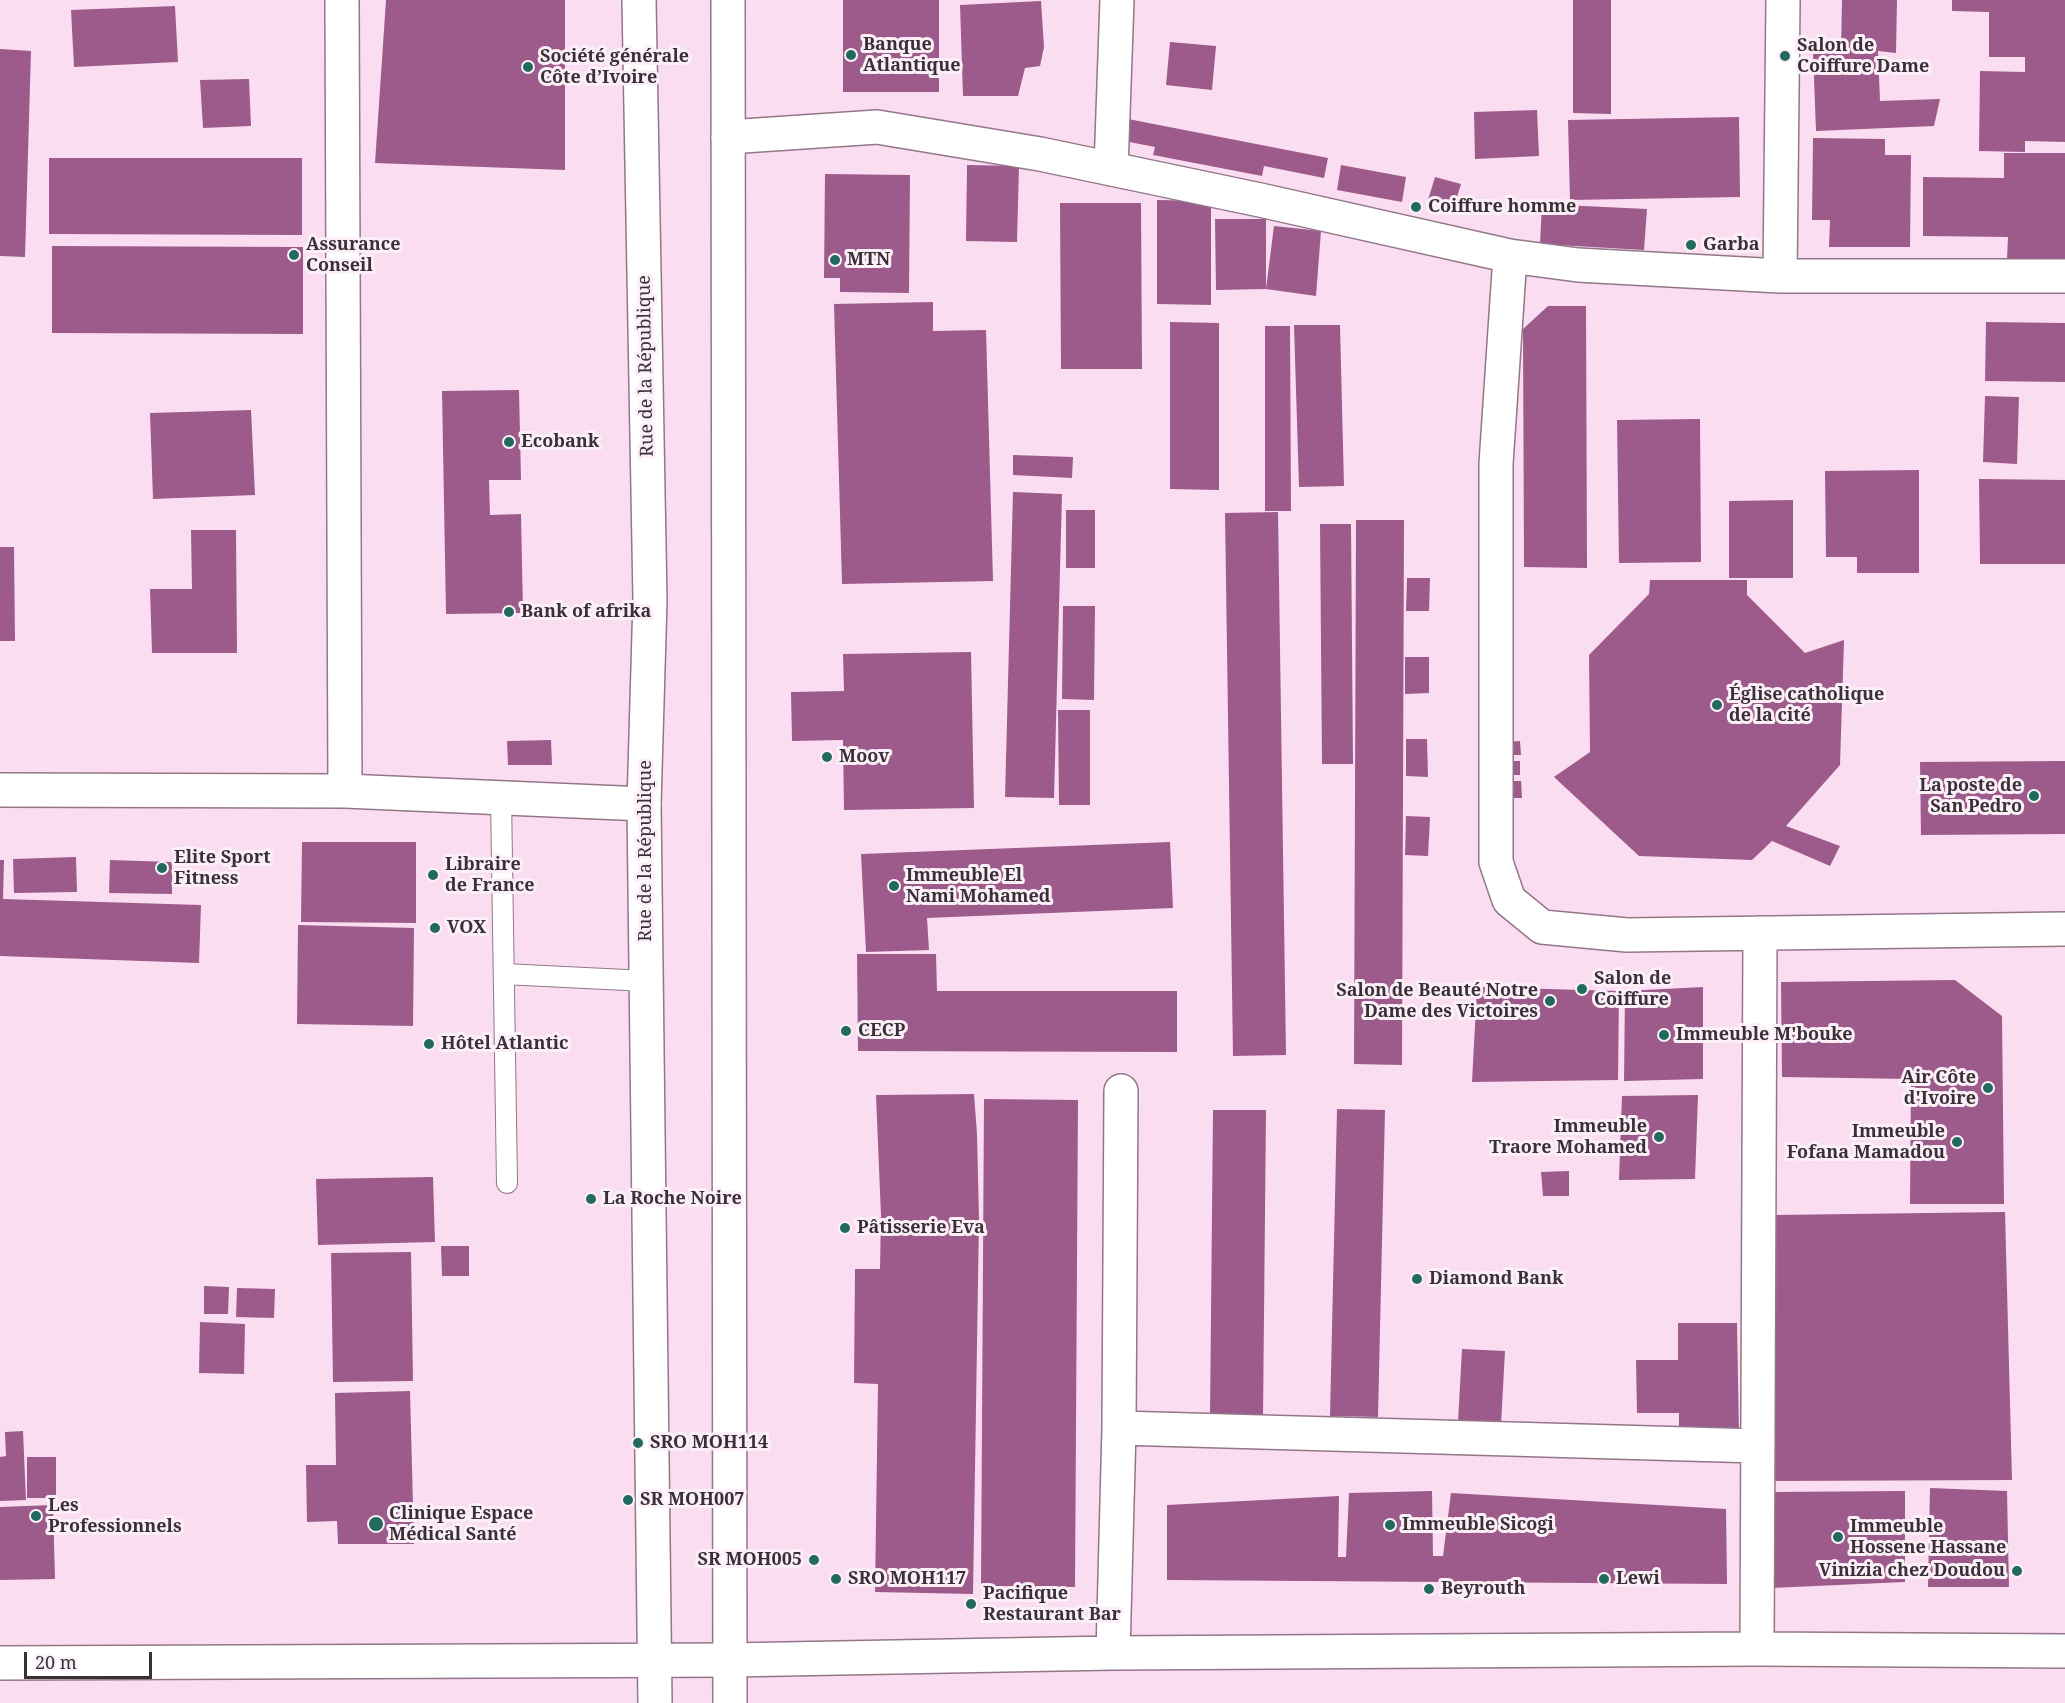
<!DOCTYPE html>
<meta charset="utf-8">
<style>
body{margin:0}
#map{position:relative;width:2065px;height:1703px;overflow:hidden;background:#fbddf1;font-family:"Noto Serif",serif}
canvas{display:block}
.scale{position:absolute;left:24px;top:1652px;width:128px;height:27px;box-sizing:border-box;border:3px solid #3b3038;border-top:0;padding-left:8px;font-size:18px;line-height:21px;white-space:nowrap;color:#3b3038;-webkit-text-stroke:4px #fcf0f8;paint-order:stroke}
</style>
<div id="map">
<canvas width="2065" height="1703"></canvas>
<div class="scale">20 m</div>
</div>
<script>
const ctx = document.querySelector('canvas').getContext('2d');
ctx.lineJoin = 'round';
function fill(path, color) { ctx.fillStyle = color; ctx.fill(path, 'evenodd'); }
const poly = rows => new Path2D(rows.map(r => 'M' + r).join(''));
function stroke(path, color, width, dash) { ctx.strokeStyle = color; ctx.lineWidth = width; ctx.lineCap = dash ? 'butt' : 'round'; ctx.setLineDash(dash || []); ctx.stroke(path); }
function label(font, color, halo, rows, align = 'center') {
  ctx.font = font + ' "Noto Serif",serif'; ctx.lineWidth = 6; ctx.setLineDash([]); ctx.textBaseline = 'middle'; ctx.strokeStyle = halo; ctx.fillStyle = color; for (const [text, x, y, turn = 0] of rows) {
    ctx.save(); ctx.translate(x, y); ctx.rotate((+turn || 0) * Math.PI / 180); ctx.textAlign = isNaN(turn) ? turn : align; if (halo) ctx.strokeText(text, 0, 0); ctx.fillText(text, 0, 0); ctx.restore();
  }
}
const building = poly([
 [386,0,565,0,565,170,375,163],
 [843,0,939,0,939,92,843,92],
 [1573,0,1611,0,1611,114,1573,113],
 [1842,0,1897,0,1896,53,1878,51,1880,101,1940,99,1934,126,1816,131,1813,53,1841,52],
 [1952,0,2065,0,2065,142,2025,141,2025,152,1979,151,1980,71,2025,72,2025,57,1989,57,1989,12,1952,11],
 [1041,1,1044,47,1040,66,1025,68,1018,96,963,96,960,5],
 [175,6,178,62,74,67,71,10],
 [1170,42,1216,46,1212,90,1166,85],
 [0,49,31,51,25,257,0,256],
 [249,79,251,126,203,128,200,80],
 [1537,110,1539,156,1475,159,1474,112],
 [1739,117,1740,197,1570,200,1568,120],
 [1123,118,1328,158,1324,178,1264,166,1262,176,1153,155,1155,147,1119,140],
 [1813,138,1885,139,1885,155,1911,155,1910,247,1829,247,1830,220,1812,220],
 [2004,153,2065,153,2065,261,2007,260,2008,237,1923,236,1923,177,2004,178],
 [49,158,302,158,302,235,49,234],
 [967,165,1019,166,1017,242,966,241],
 [1341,165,1406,177,1402,202,1337,190],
 [825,174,910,175,909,293,840,292,840,278,824,278],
 [1435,177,1461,184,1454,207,1428,200],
 [1157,200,1211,201,1211,305,1157,304],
 [1060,203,1141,203,1142,369,1061,369],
 [1542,204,1647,209,1644,250,1540,244],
 [1215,219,1266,219,1266,289,1274,226,1321,231,1316,296,1266,289,1216,290],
 [52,246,303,247,303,334,52,333],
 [933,302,933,331,986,330,993,581,842,584,834,304],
 [1548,306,1586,306,1587,568,1524,567,1523,329],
 [1170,322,1219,323,1219,490,1170,489],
 [1986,322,2065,323,2065,382,1985,381],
 [1294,325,1340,325,1344,486,1299,487],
 [1265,326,1290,326,1291,511,1265,511],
 [519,390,521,480,489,480,490,515,521,514,523,613,446,614,442,391],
 [1985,396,2019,397,2017,464,1983,462],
 [251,410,255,495,153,499,150,413],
 [1700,419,1701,562,1619,563,1617,420],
 [1013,455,1073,457,1072,478,1013,475],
 [1919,470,1919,573,1857,573,1857,557,1826,557,1825,471],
 [1979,479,2065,480,2065,564,1980,564],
 [1013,492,1062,494,1054,798,1005,797],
 [1793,500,1793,578,1729,578,1729,501],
 [1066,510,1095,510,1095,568,1066,568],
 [1278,512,1286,1055,1233,1056,1225,513],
 [1356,520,1404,520,1402,1065,1354,1064],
 [1320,524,1351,524,1353,764,1322,764],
 [191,530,236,530,237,653,152,653,150,589,192,589],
 [0,547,14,547,15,641,0,641],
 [1407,578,1430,578,1429,611,1406,611],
 [1650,580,1747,580,1747,595,1805,653,1844,640,1840,765,1786,826,1840,846,1830,866,1772,841,1752,860,1639,856,1554,777,1590,752,1589,655,1649,594],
 [1063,606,1095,606,1094,700,1062,699],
 [971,652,974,808,844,810,843,740,792,741,791,692,844,691,843,654],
 [1405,657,1429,657,1429,693,1405,694],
 [1058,710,1090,710,1090,805,1059,805],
 [1406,739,1427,739,1428,777,1406,776],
 [551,740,552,765,508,765,507,741],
 [1520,741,1521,755,1508,755,1508,742],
 [1507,761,1520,761,1520,775,1507,775],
 [2065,761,2065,834,1921,835,1920,762],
 [1509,781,1521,781,1522,798,1510,798],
 [1406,816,1430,817,1428,856,1405,855],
 [302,842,416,842,416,923,301,922],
 [1170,842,1173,908,927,918,929,950,866,952,861,854],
 [76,857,77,892,14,893,13,859],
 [0,860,4,860,3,899,201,905,199,963,0,956],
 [110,860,172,862,172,894,109,893],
 [298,925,414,928,413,1026,297,1024],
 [857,954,936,954,937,991,1177,991,1177,1052,858,1051],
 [1955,980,2002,1016,2004,1204,1910,1204,1911,1079,1782,1077,1781,982],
 [1477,987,1619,991,1618,1080,1472,1082],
 [1703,987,1703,1079,1624,1081,1625,991],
 [974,1094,977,1134,979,1219,973,1594,875,1592,878,1384,854,1383,855,1269,880,1269,881,1216,876,1095],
 [1698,1095,1695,1179,1619,1180,1622,1096],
 [984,1099,1078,1100,1075,1587,981,1586],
 [1337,1109,1385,1110,1378,1417,1330,1416],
 [1213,1110,1266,1110,1263,1417,1210,1416],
 [1569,1171,1569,1196,1543,1196,1541,1172],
 [433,1177,435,1242,318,1245,316,1179],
 [2005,1212,2012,1480,1774,1481,1773,1215],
 [441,1246,469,1246,469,1276,442,1276],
 [411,1252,413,1381,333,1382,331,1253],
 [204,1286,229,1287,228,1314,204,1314],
 [237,1288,275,1289,274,1318,236,1317],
 [200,1322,245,1324,244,1374,199,1373],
 [1678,1323,1737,1323,1739,1434,1679,1434,1679,1413,1637,1413,1636,1360,1678,1360],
 [1462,1349,1505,1351,1501,1425,1458,1422],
 [410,1391,414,1544,338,1544,337,1521,307,1522,306,1465,336,1465,335,1393],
 [23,1431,26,1500,0,1501,0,1457,6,1456,5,1432],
 [27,1457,56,1457,56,1498,27,1498],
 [1930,1488,2007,1491,2009,1587,1928,1587],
 [1432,1491,1433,1556,1443,1556,1451,1493,1726,1509,1727,1584,1167,1580,1167,1505,1339,1496,1338,1557,1346,1557,1349,1493],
 [1905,1491,1905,1582,1771,1588,1773,1492],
 [53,1505,55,1579,0,1580,0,1507]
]);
const lane = poly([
 [501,797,507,1183],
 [504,974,646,981]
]);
const street = poly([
 [342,0,345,791],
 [728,137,877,127,1040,154,1260,200,1510,256,1578,265,1780,276,2065,276],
 [1111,169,1117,0],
 [1510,256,1496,464,1496,862,1509,900,1542,927,1627,935,2065,929],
 [1780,276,1783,0],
 [0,790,345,791,644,804],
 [1119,1428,1758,1446],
 [1757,1649,1760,933],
 [1113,1653,1119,1428,1121,1091],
 [0,1663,730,1660,1113,1653,1757,1649,2065,1651]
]);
const secondary = poly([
 [639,0,650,600,644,804,655,1703],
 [728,0,730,1703]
]);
const markers = [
 [851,55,6,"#22695e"],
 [1785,56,6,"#22695e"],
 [528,67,6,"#22695e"],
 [1416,207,6,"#22695e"],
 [1691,245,6,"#22695e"],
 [294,255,6,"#22695e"],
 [835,260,6,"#22695e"],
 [509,442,6,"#22695e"],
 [509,612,6,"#22695e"],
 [1717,705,6,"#22695e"],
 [827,757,6,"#22695e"],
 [2034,796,6,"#22695e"],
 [162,868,6,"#22695e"],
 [433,875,6,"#22695e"],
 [894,886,6,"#22695e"],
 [435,928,6,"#22695e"],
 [1582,989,6,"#22695e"],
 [1550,1001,6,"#22695e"],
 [846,1031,6,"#22695e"],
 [1664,1035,6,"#22695e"],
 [429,1044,6,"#22695e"],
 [1988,1088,6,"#22695e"],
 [1659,1137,6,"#22695e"],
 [1957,1142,6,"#22695e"],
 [591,1199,6,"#22695e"],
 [845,1228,6,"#22695e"],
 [1417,1279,6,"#22695e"],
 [638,1443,6,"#22695e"],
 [628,1500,6,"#22695e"],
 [36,1516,6,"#22695e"],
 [376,1524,8,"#22695e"],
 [1390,1525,6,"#22695e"],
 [1838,1537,6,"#22695e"],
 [814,1560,6,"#22695e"],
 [2017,1571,6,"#22695e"],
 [836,1579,6,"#22695e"],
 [1604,1579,6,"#22695e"],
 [1429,1589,6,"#22695e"],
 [971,1604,6,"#22695e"]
];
const poiNames = [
 ["Banque",863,45],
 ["Atlantique",863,66],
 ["Salon de",1797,46],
 ["Coiffure Dame",1797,67],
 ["Société générale",540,57],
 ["Côte d’Ivoire",540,78],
 ["Coiffure homme",1428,207],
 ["Assurance",306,245],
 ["Conseil",306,266],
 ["Garba",1703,245],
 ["MTN",847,260],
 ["Ecobank",521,442],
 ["Bank of afrika",521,612],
 ["Église catholique",1729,695],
 ["de la cité",1729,716],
 ["Moov",839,757],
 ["La poste de",2022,786,"right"],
 ["San Pedro",2022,807,"right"],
 ["Elite Sport",174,858],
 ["Fitness",174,879],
 ["Libraire",445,865],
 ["de France",445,886],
 ["Immeuble El",906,876],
 ["Nami Mohamed",906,897],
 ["VOX",447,928],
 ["Salon de",1594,979],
 ["Coiffure",1594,1000],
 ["Salon de Beauté Notre",1538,991,"right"],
 ["Dame des Victoires",1538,1012,"right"],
 ["CECP",858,1031],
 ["Immeuble M'bouke",1676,1035],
 ["Hôtel Atlantic",441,1044],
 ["Air Côte",1976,1078,"right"],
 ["d'Ivoire",1976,1099,"right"],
 ["Immeuble",1647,1127,"right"],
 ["Traore Mohamed",1647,1148,"right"],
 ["Immeuble",1945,1132,"right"],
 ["Fofana Mamadou",1945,1153,"right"],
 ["La Roche Noire",603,1199],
 ["Pâtisserie Eva",857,1228],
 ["Diamond Bank",1429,1279],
 ["SRO MOH114",650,1443],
 ["SR MOH007",640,1500],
 ["Les",48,1506],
 ["Professionnels",48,1527],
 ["Clinique Espace",389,1514],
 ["Médical Santé",389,1535],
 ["Immeuble Sicogi",1402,1525],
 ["Immeuble",1850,1527],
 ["Hossene Hassane",1850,1548],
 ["SR MOH005",802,1560,"right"],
 ["Vinizia chez Doudou",2005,1571,"right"],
 ["SRO MOH117",848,1579],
 ["Lewi",1616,1579],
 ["Beyrouth",1441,1589],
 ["Pacifique",983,1594],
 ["Restaurant Bar",983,1615]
];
const streetNames = [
 ["Rue de la République",646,366,-91],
 ["Rue de la République",646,851,-90]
];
fill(building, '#9d5b8b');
stroke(lane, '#927789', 22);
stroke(street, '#927789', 36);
stroke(secondary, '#927789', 36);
stroke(lane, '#fff', 20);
stroke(street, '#fff', 33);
stroke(secondary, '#fff', 33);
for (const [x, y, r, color] of markers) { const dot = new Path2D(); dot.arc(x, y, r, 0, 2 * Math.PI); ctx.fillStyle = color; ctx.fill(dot); stroke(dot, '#fcf0f8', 2); }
label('bold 18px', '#3b3038', '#fcf0f8', poiNames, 'left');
label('18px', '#3b3038', '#fcf0f8', streetNames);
</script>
